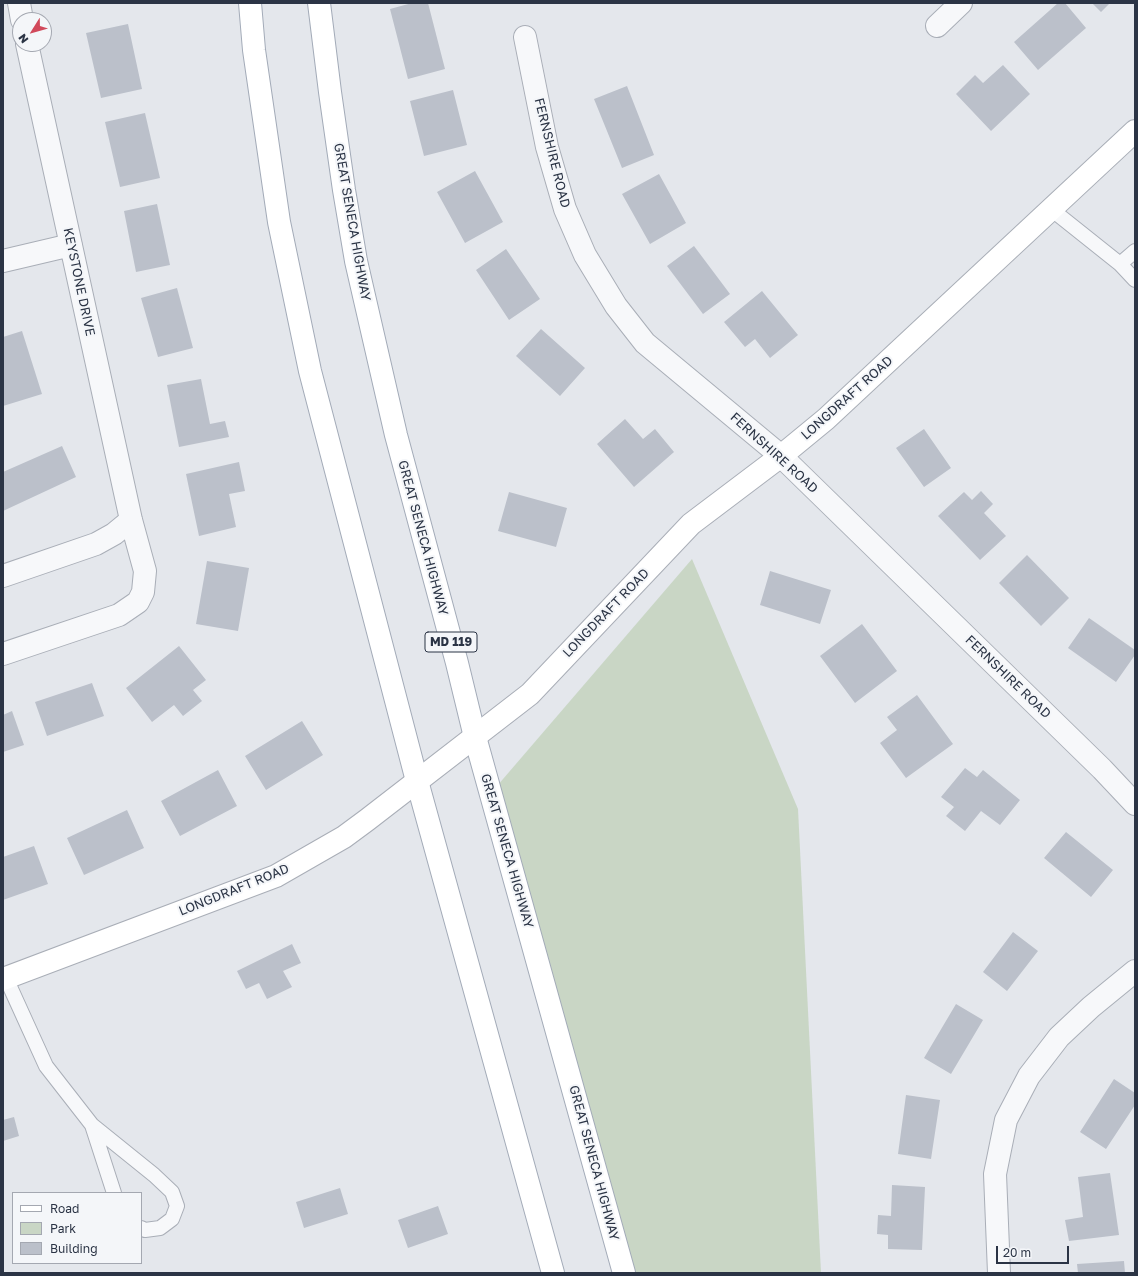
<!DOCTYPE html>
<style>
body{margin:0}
#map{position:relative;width:1138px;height:1276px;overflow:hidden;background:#e4e7ec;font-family:"Golos Text",sans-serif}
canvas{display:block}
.frame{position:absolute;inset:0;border:4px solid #2b3445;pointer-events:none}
.legend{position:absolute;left:12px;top:1192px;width:130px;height:72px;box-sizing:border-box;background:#f4f6f9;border:1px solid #a4a8b1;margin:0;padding:5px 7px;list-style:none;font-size:12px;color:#2b3445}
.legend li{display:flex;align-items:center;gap:8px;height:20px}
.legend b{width:20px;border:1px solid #a4a8b1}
.north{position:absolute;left:12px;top:12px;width:40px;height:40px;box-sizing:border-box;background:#f4f6f9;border:1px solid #a4a8b1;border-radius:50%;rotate:233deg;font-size:11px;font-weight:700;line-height:16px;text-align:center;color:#2b3445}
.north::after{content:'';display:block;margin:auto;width:14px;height:18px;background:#d1495b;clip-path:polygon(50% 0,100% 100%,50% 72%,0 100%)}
.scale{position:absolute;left:996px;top:1246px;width:73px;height:18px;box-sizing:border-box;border:2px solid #2b3445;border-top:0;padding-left:5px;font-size:12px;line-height:14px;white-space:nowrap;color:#2b3445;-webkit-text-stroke:3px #f4f6f9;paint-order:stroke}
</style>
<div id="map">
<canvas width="1138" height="1276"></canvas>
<div class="frame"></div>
<ul class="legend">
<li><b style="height:5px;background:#fff"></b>Road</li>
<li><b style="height:11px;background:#c9d6c5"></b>Park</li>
<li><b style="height:11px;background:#bbc0ca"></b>Building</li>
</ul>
<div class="north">N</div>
<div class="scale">20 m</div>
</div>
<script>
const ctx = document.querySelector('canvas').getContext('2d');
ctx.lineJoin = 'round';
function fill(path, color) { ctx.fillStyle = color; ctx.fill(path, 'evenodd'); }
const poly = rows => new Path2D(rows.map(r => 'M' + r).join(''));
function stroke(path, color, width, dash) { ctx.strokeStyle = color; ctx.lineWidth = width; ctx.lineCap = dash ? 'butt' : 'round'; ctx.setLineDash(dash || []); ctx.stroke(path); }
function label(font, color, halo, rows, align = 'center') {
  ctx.font = font + ' "Golos Text",sans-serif'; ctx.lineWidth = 4; ctx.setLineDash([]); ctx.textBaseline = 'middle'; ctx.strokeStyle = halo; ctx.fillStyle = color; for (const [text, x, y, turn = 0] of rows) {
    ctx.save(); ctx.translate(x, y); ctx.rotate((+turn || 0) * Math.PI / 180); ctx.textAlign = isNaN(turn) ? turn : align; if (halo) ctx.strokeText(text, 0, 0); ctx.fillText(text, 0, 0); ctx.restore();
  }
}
const green = poly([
 [692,559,798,809,821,1273,624,1273,491,793]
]);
const building = poly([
 [412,3,428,3,445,69,408,79,390,9],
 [1058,3,1065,3,1086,28,1038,70,1014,42],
 [1092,3,1110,3,1101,12],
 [128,24,142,89,101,98,86,33],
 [1003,65,1030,94,991,131,956,94,975,75,983,83],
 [627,86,654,155,622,168,594,99],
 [453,90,467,145,424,156,410,101],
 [145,113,160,178,120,187,105,122],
 [475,171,503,222,465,243,437,192],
 [659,174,686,223,650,244,622,194],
 [157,204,170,265,136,272,124,211],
 [694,246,730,294,703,314,667,266],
 [506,249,540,299,509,320,476,270],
 [177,288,193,348,158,357,141,298],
 [762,291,798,335,770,358,755,339,745,347,724,322],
 [541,329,585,368,560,396,516,356],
 [22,331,42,394,3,406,3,337],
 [201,379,210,424,225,421,229,437,179,447,167,385],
 [625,419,643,439,655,429,674,452,634,487,597,444],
 [924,429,951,468,924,487,896,448],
 [62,446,76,477,3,511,3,472],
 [239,462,245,491,229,494,236,527,199,536,186,474],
 [981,491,993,504,984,513,1006,536,980,560,938,516,964,492,972,500],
 [509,492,567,508,556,547,498,531],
 [1027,555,1069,598,1041,626,999,583],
 [207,561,249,568,238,631,196,624],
 [770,571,831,590,820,624,760,605],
 [1089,618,1135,650,1135,655,1116,682,1068,648],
 [862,624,897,671,855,703,820,656],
 [179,646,206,680,193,690,202,701,183,716,174,705,152,722,126,688],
 [92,683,104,716,47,736,35,702],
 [917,695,953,744,906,778,880,743,897,730,887,717],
 [12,711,24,745,3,752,3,715],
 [302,721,323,755,266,790,245,756],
 [965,768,977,777,983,770,1020,800,1000,825,981,811,965,831,946,816,954,807,941,797],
 [218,770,237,806,180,836,161,801],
 [127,810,144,848,84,875,67,838],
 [1066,832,1113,870,1091,897,1044,858],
 [34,846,48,884,3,900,3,857],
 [1013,932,1038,951,1007,991,983,972],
 [292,944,301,963,283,971,292,987,267,999,259,983,246,989,237,971],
 [956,1004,983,1020,951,1074,924,1058],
 [1114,1079,1135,1093,1135,1105,1106,1149,1080,1132],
 [906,1095,940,1100,931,1159,898,1154],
 [14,1117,19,1136,3,1141,3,1120],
 [1110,1173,1119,1235,1069,1241,1065,1220,1083,1217,1078,1177],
 [892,1185,925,1187,922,1250,888,1249,888,1235,877,1234,878,1215,891,1216],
 [340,1188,348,1214,304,1228,296,1202],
 [438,1206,448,1234,408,1248,398,1220],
 [1124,1261,1125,1273,1078,1273,1077,1264]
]);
const lane = poly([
 [1051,209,1120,264,1135,280],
 [1120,264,1135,251],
 [6,978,46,1066,92,1125,154,1175,172,1192,177,1206,172,1219,160,1228,145,1230,141,1228],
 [92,1125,114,1193]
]);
const street = poly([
 [19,3,22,20],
 [937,26,961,3],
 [525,37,547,147,565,209,585,255,616,306,645,343,781,456,1102,769,1135,804],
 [3,261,71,245],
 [3,576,96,544,114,534,131,520],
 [3,654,119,615,138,602,143,592,145,571,131,520,27,44],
 [999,1273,995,1174,1006,1120,1029,1076,1059,1037,1091,1007,1135,971]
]);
const secondary = poly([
 [3,979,276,876,344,837,367,820,530,694,691,524,781,456,826,419,1135,131]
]);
const primary = poly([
 [250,3,254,50,279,222,310,371,417,781,553,1273],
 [319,3,330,92,344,190,356,261,396,435,457,663,475,737,624,1273]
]);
const shields = [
 [451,642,52]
];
const shieldNames = [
 ["MD 119",451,642]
];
const streetNames = [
 ["FERNSHIRE ROAD",552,153,76],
 ["GREAT SENECA HIGHWAY",352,222,80],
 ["KEYSTONE DRIVE",79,282,78],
 ["LONGDRAFT ROAD",847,398,-42],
 ["FERNSHIRE ROAD",774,453,42],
 ["GREAT SENECA HIGHWAY",423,538,75],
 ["LONGDRAFT ROAD",606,613,-46],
 ["FERNSHIRE ROAD",1008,677,44],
 ["GREAT SENECA HIGHWAY",507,851,74],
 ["LONGDRAFT ROAD",234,890,-22],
 ["GREAT SENECA HIGHWAY",594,1163,75]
];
fill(green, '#c9d6c5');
fill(building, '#bbc0ca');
stroke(lane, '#a9aeb7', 16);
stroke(street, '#a9aeb7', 24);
stroke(secondary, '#a9aeb7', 24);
stroke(primary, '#a3abb8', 24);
stroke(lane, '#f7f8fa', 14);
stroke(street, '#f7f8fa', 22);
stroke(secondary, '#fff', 22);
stroke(primary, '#fff', 22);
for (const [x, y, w] of shields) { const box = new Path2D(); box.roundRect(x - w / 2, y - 10, w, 20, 3); ctx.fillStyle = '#f4f6f9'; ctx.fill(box); stroke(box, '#2b3445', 1); }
label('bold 12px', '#2b3445', null, shieldNames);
label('13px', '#2b3445', '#f4f6f9', streetNames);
</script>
